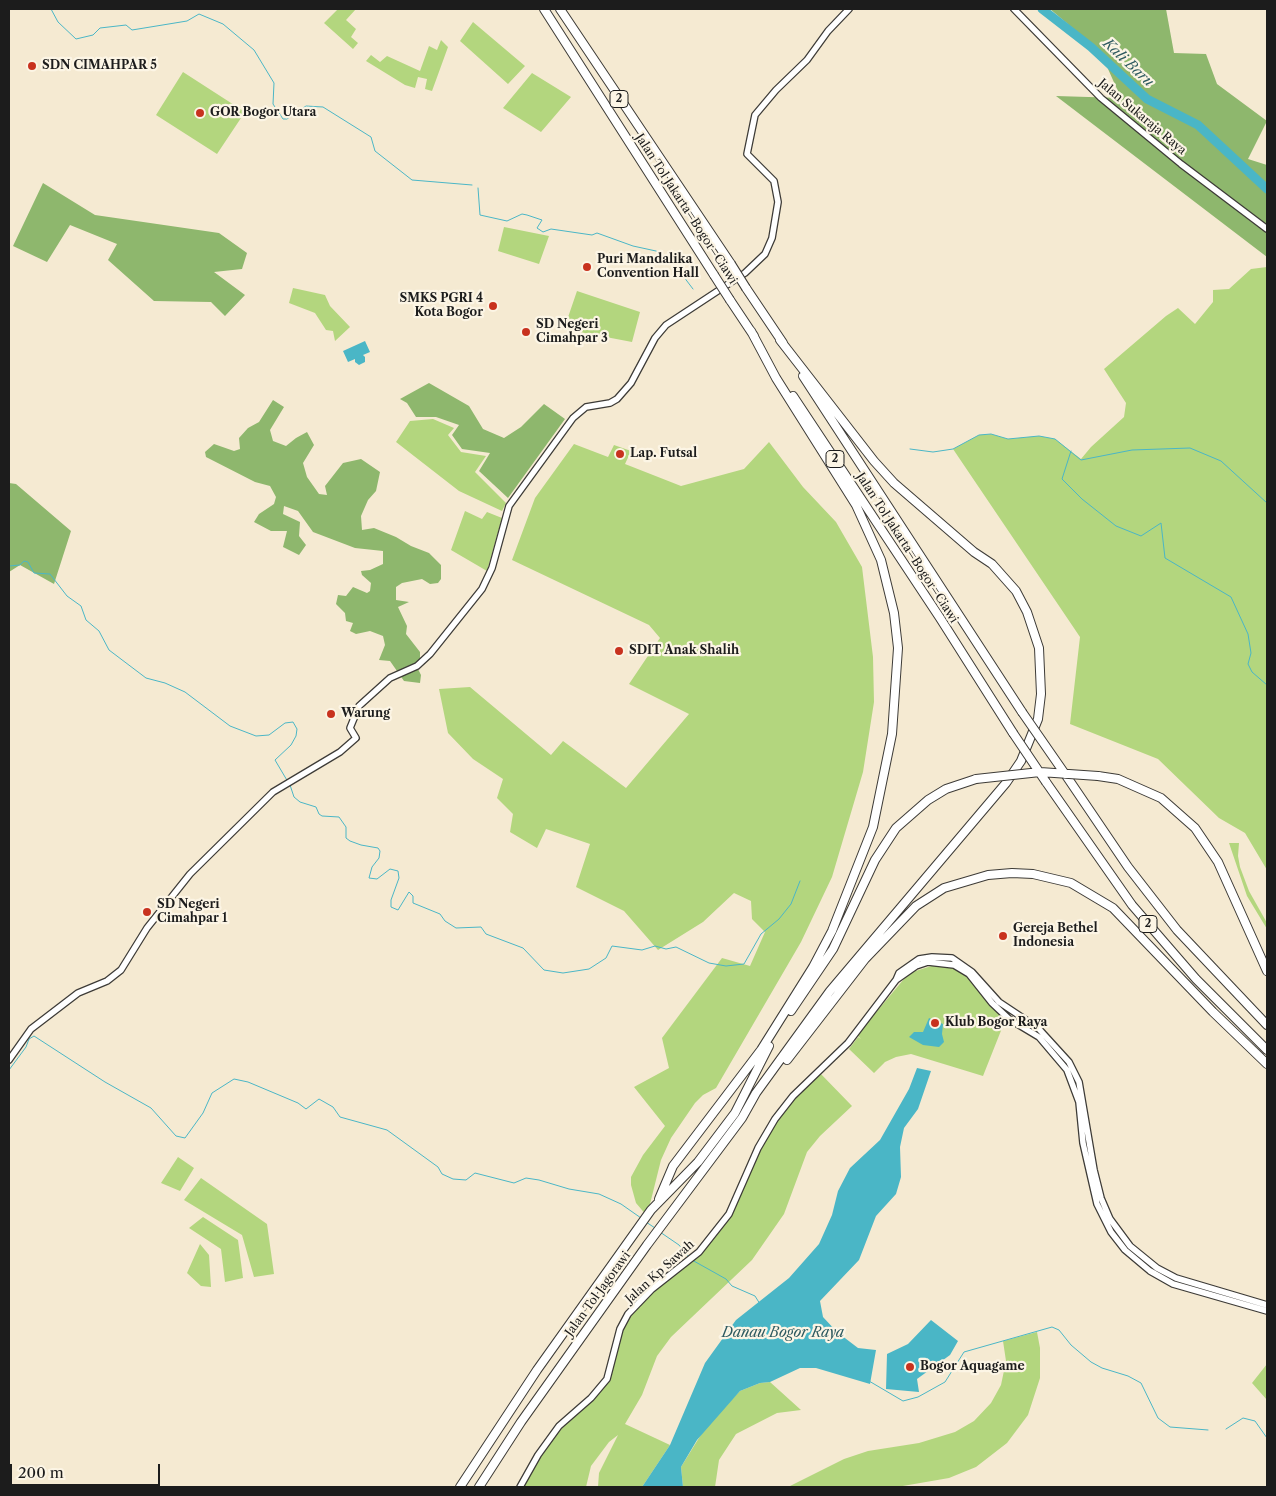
<!DOCTYPE html>
<meta charset="utf-8">
<style>
body{margin:0}
#map{position:relative;width:1276px;height:1496px;overflow:hidden;background:#f5ead2;font-family:"Libre Caslon Text",serif}
canvas{display:block}
.frame{position:absolute;inset:0;border:10px solid #1c1c1c;pointer-events:none}
.scale{position:absolute;left:10px;top:1464px;width:150px;height:22px;box-sizing:border-box;border:2px solid #1c1c1c;border-top:0;padding-left:6px;font-size:15px;line-height:18px;white-space:nowrap;color:#1c1c1c;-webkit-text-stroke:4px #fcf5e5;paint-order:stroke}
</style>
<div id="map">
<canvas width="1276" height="1496"></canvas>
<div class="frame"></div>
<div class="scale">200 m</div>
</div>
<script>
const ctx = document.querySelector('canvas').getContext('2d');
ctx.lineJoin = 'round';
function fill(path, color) { ctx.fillStyle = color; ctx.fill(path, 'evenodd'); }
const poly = rows => new Path2D(rows.map(r => 'M' + r).join(''));
function stroke(path, color, width, dash) { ctx.strokeStyle = color; ctx.lineWidth = width; ctx.lineCap = dash ? 'butt' : 'round'; ctx.setLineDash(dash || []); ctx.stroke(path); }
function label(font, color, halo, rows, align = 'center') {
  ctx.font = font + ' "Libre Caslon Text",serif'; ctx.lineWidth = 4.5; ctx.setLineDash([]); ctx.textBaseline = 'middle'; ctx.strokeStyle = halo; ctx.fillStyle = color; for (const [text, x, y, turn = 0] of rows) {
    ctx.save(); ctx.translate(x, y); ctx.rotate((+turn || 0) * Math.PI / 180); ctx.textAlign = isNaN(turn) ? turn : align; if (halo) ctx.strokeText(text, 0, 0); ctx.fillText(text, 0, 0); ctx.restore();
  }
}
const green = poly([
 [338,9,356,9,346,20,356,29,351,37,358,43,353,49,324,23],
 [473,22,525,66,508,84,460,41],
 [441,40,448,47,432,91,425,89,427,79,418,77,415,88,405,85,366,61,371,55,380,62,387,56,420,71,429,46,437,50],
 [183,72,245,112,217,154,156,115],
 [532,73,571,97,541,132,503,108],
 [504,227,549,236,539,264,498,251],
 [1267,267,1267,870,1245,833,1219,818,1158,759,1070,724,1080,637,953,449,979,435,991,434,1008,439,1039,436,1055,439,1081,459,1091,447,1124,417,1126,403,1104,369,1166,316,1178,308,1195,324,1213,302,1213,290,1229,289,1251,269],
 [293,288,325,295,330,306,350,327,335,341,333,331,326,330,315,313,289,303],
 [577,291,640,312,632,342,564,329],
 [433,419,454,428,448,435,461,452,486,456,475,472,506,503,502,511,459,491,396,442,410,421],
 [769,442,803,487,836,522,862,567,873,657,874,702,863,772,832,877,801,942,716,1088,703,1095,695,1103,671,1138,661,1160,647,1216,636,1203,631,1185,631,1177,643,1155,665,1126,634,1087,669,1068,662,1038,722,958,750,966,765,932,752,919,751,901,734,893,703,922,658,950,624,911,576,887,590,844,546,829,537,848,510,832,513,814,497,798,503,779,473,759,448,733,439,689,470,687,551,755,563,741,626,788,689,714,629,684,660,638,649,625,512,560,535,498,574,444,608,457,614,445,631,451,625,464,681,486,744,469],
 [465,511,482,519,487,512,502,518,487,571,451,550],
 [1229,843,1239,843,1238,856,1240,867,1249,891,1267,923,1267,929,1247,896],
 [938,964,950,965,969,975,1006,1018,983,1076,911,1054,896,1057,885,1062,874,1073,849,1049,858,1037,861,1039,857,1035,909,973],
 [819,1072,852,1106,820,1136,807,1152,784,1214,752,1260,671,1337,657,1356,642,1395,625,1424,670,1445,642,1487,598,1487,599,1473,618,1435,609,1442,591,1466,586,1487,520,1487,560,1425,602,1387,620,1329,642,1298,697,1254,729,1214,758,1148,793,1096],
 [178,1157,194,1168,180,1191,161,1183],
 [201,1178,267,1224,274,1274,254,1277,242,1235,184,1200],
 [203,1217,238,1240,243,1278,225,1282,221,1249,189,1228],
 [200,1244,209,1255,211,1287,201,1286,187,1273],
 [1037,1332,1040,1348,1040,1378,1028,1415,1007,1443,976,1467,949,1478,897,1487,788,1487,844,1459,868,1451,919,1443,955,1432,974,1421,991,1403,1001,1385,1006,1361,1003,1341],
 [1267,1364,1267,1400,1252,1383],
 [770,1382,801,1410,777,1413,736,1434,719,1460,715,1487,683,1487,681,1467,707,1425,740,1391,760,1383]
]);
const forest = poly([
 [1050,9,1166,9,1174,53,1206,54,1217,84,1267,121,1248,159,1267,165,1267,257,1056,96,1121,98,1100,51],
 [43,183,95,215,219,233,247,253,242,269,214,272,245,295,225,316,211,302,154,301,108,260,117,244,70,225,47,262,13,246],
 [429,383,469,406,483,429,504,438,521,427,544,404,565,419,508,498,479,471,490,453,462,449,452,435,459,425,436,417,416,417,407,403,400,399],
 [273,400,284,407,270,430,273,441,286,446,296,438,307,432,314,445,303,463,307,477,319,494,327,495,325,486,343,463,361,459,380,472,376,491,368,500,361,516,362,530,374,528,396,537,411,546,429,553,441,565,441,579,438,583,430,584,422,579,402,583,396,587,396,600,409,602,398,607,407,626,406,634,420,652,420,660,416,665,421,675,420,683,404,681,390,661,379,660,385,645,383,636,370,631,356,634,350,631,353,623,346,621,345,613,336,604,338,595,346,596,353,587,367,593,370,591,371,583,362,575,361,571,370,570,383,564,383,551,355,548,313,532,298,511,284,506,283,514,300,522,299,536,306,545,299,555,283,547,287,531,271,531,254,522,259,514,274,504,276,497,270,486,255,482,206,457,205,452,214,444,234,451,240,449,239,438,248,428,259,422],
 [9,483,16,484,71,531,54,584,20,565,9,572]
]);
const water = poly([
 [365,341,370,352,363,355,365,357,365,362,359,365,355,362,355,359,348,362,343,351],
 [929,1018,943,1024,942,1034,944,1042,939,1047,923,1045,909,1037,914,1032,923,1032],
 [917,1068,931,1071,918,1109,904,1128,900,1147,901,1177,896,1194,876,1216,859,1260,820,1301,823,1317,837,1332,858,1348,876,1350,870,1384,816,1368,800,1368,770,1382,760,1383,740,1391,697,1440,681,1467,683,1487,642,1487,670,1445,705,1363,736,1320,789,1278,819,1244,832,1215,838,1191,850,1168,880,1140,909,1089],
 [931,1320,958,1341,950,1355,917,1379,919,1392,886,1389,887,1354,908,1344]
]);
const stream = poly([
 [51,9,58,22,76,39,93,35,100,28,126,25,132,30,187,21,199,14,223,24,254,50,274,83,273,104,283,119,287,119,306,106,323,107,371,137,375,151,412,180,472,185],
 [478,188,480,215,507,221,522,214,527,215,542,220,537,228,543,232,551,229,592,235,597,233,633,246,656,251,671,260,693,289],
 [910,449,933,452,953,449,979,435,991,434,1008,439,1039,436,1055,439,1081,460,1132,450,1190,448,1221,461,1267,503],
 [1071,451,1062,479,1082,499,1116,526,1141,536,1161,523,1165,558,1231,597,1248,634,1251,653,1248,664,1252,672,1267,685],
 [9,566,20,565,24,561,28,562,34,573,50,574,67,596,81,606,86,620,99,631,109,650,146,678,165,683,185,692,230,726,256,736,269,735,285,723,293,722,297,729,296,736,291,745,275,760,288,782],
 [290,785,294,797,300,802,316,807,319,814,322,816,339,817,346,827,346,838,350,841,361,845,378,848,380,851,379,858,372,867,369,878,377,879,390,869,398,871,399,878,391,900,391,907,398,910,409,892,413,896,413,903,440,914,445,921,456,928,481,927,486,934,523,948,544,970,563,973,589,969,606,958,612,946,642,950,655,946,666,949,676,947,709,963,726,966,744,964,761,934,779,919,791,904,800,881],
 [9,1070,26,1047,29,1039,34,1036,105,1082,151,1108,176,1136,185,1138,203,1113,212,1093,234,1079,248,1082,298,1103,306,1109,319,1099,333,1107,340,1117,387,1130,438,1167,442,1174,453,1179,466,1180,475,1173,514,1183,526,1178,539,1180,569,1189,599,1194,621,1204,641,1218],
 [646,1222,655,1228],
 [660,1232,679,1245,689,1257],
 [692,1260,726,1279,732,1286,755,1296,760,1304],
 [869,1381,903,1401,918,1397,945,1382,964,1352,1052,1327,1059,1330,1071,1345,1091,1362,1102,1368,1128,1376,1141,1383,1158,1418,1170,1427,1208,1430],
 [1226,1429,1243,1418,1255,1421,1267,1438]
]);
const river = poly([
 [1042,9,1091,47,1147,99,1198,125,1267,189]
]);
const tertiary = poly([
 [1014,9,1101,98,1181,164,1267,229],
 [896,980,899,973,919,959,932,957,952,958,972,972,999,1002,1038,1028,1069,1062,1079,1082,1094,1170,1101,1198,1110,1219,1130,1246,1157,1268,1176,1278,1267,1305],
 [9,1060,31,1029,78,993,107,981,121,970,147,928,190,874,273,792,340,752,356,738,350,728,359,706,390,678,417,666,430,654,482,589,492,568,509,506,573,418,586,407,610,403,617,399,631,383,655,338,666,325,745,273,765,254,772,238,778,202,774,181,747,154,755,115,776,90,807,60,828,31,849,9],
 [520,1487,538,1455,559,1426,591,1398,607,1379,620,1329,628,1314,652,1289,699,1252,729,1214,758,1148,775,1119,793,1096,848,1043,896,980,916,966,928,962,954,965,969,974,992,1003,1009,1019,1039,1037,1067,1070,1079,1102,1083,1143,1097,1204,1111,1232,1125,1250,1150,1271,1173,1284,1267,1311]
]);
const motorway = poly([
 [544,9,714,275],
 [560,9,731,264],
 [746,288,783,343],
 [730,300,754,336],
 [803,376,1022,712],
 [793,396,940,618,1013,733],
 [1065,774,1128,867,1177,930,1267,1025],
 [1098,776,1118,779,1161,798,1195,828,1218,862,1267,971],
 [1046,782,1132,905,1196,979,1267,1050],
 [791,1011,833,949,875,860,896,828,928,800,946,789,976,779],
 [787,1060,865,959,916,906,944,888,988,875,1012,873,1033,874,1071,883,1113,908,1213,1012,1267,1064],
 [659,1199,673,1166,761,1050,813,967,832,931,873,827,892,734,898,648,894,613,881,560,856,505,776,378,751,331],
 [460,1487,537,1370,651,1210,698,1162,735,1113,769,1046],
 [479,1487,521,1422,647,1245,742,1118,756,1093,830,991,1006,783,1021,761,1038,719,1041,694,1039,648,1027,612,1016,591,992,564,974,552,894,483,874,461,780,340]
]);
const motorwayBridge = poly([
 [731,264,746,288],
 [714,275,730,300],
 [1022,712,1065,774],
 [1013,733,1046,782],
 [976,779,1040,772,1098,776]
]);
const markers = [
 [32,66,5,"#c8321e"],
 [200,113,5,"#c8321e"],
 [587,267,5,"#c8321e"],
 [493,306,5,"#c8321e"],
 [526,332,5,"#c8321e"],
 [620,454,5,"#c8321e"],
 [619,651,5,"#c8321e"],
 [331,714,5,"#c8321e"],
 [147,912,5,"#c8321e"],
 [1003,936,5,"#c8321e"],
 [935,1023,5,"#c8321e"],
 [910,1367,5,"#c8321e"]
];
const shields = [
 [619,99,18],
 [835,459,18],
 [1148,924,18]
];
const shieldNames = [
 ["2",619,99],
 ["2",835,459],
 ["2",1148,924]
];
const poiNames = [
 ["SDN CIMAHPAR 5",42,66],
 ["GOR Bogor Utara",210,113],
 ["Puri Mandalika",597,260],
 ["Convention Hall",597,274],
 ["SMKS PGRI 4",483,299,"right"],
 ["Kota Bogor",483,313,"right"],
 ["SD Negeri",536,325],
 ["Cimahpar 3",536,339],
 ["Lap. Futsal",630,454],
 ["SDIT Anak Shalih",629,651],
 ["Warung",341,714],
 ["SD Negeri",157,905],
 ["Cimahpar 1",157,919],
 ["Gereja Bethel",1013,929],
 ["Indonesia",1013,943],
 ["Klub Bogor Raya",945,1023],
 ["Bogor Aquagame",920,1367]
];
const streetNames = [
 ["Jalan Sukaraja Raya",1142,117,40],
 ["Jalan Tol Jakarta–Bogor–Ciawi",686,209,57],
 ["Jalan Tol Jakarta–Bogor–Ciawi",907,548,57],
 ["Jalan Kp Sawah",660,1272,-42],
 ["Jalan Tol Jagorawi",598,1294,-54]
];
const waterNames = [
 ["Kali Baru",1128,63,43],
 ["Danau Bogor Raya",783,1333]
];
fill(green, '#b3d67e');
fill(forest, '#8eb76d');
fill(water, '#4ab6c6');
stroke(stream, '#4ab6c6', 1);
stroke(river, '#4ab6c6', 9);
stroke(tertiary, '#3d3b37', 8);
stroke(motorway, '#3d3b37', 10);
stroke(tertiary, '#fff', 5.5);
stroke(motorway, '#fff', 8);
stroke(motorwayBridge, '#3d3b37', 10, []);
stroke(motorwayBridge, '#fff', 8);
for (const [x, y, r, color] of markers) { const dot = new Path2D(); dot.arc(x, y, r, 0, 2 * Math.PI); ctx.fillStyle = color; ctx.fill(dot); stroke(dot, '#fcf5e5', 2); }
for (const [x, y, w] of shields) { const box = new Path2D(); box.roundRect(x - w / 2, y - 8.5, w, 17, 4); ctx.fillStyle = '#fcf5e5'; ctx.fill(box); stroke(box, '#1c1c1c', 1); }
label('bold 11px', '#1c1c1c', null, shieldNames);
label('bold 12px', '#1c1c1c', '#fcf5e5', poiNames, 'left');
label('12px', '#1c1c1c', '#fcf5e5', streetNames);
label('italic 14px', '#2e5a60', '#fcf5e5', waterNames);
</script>
